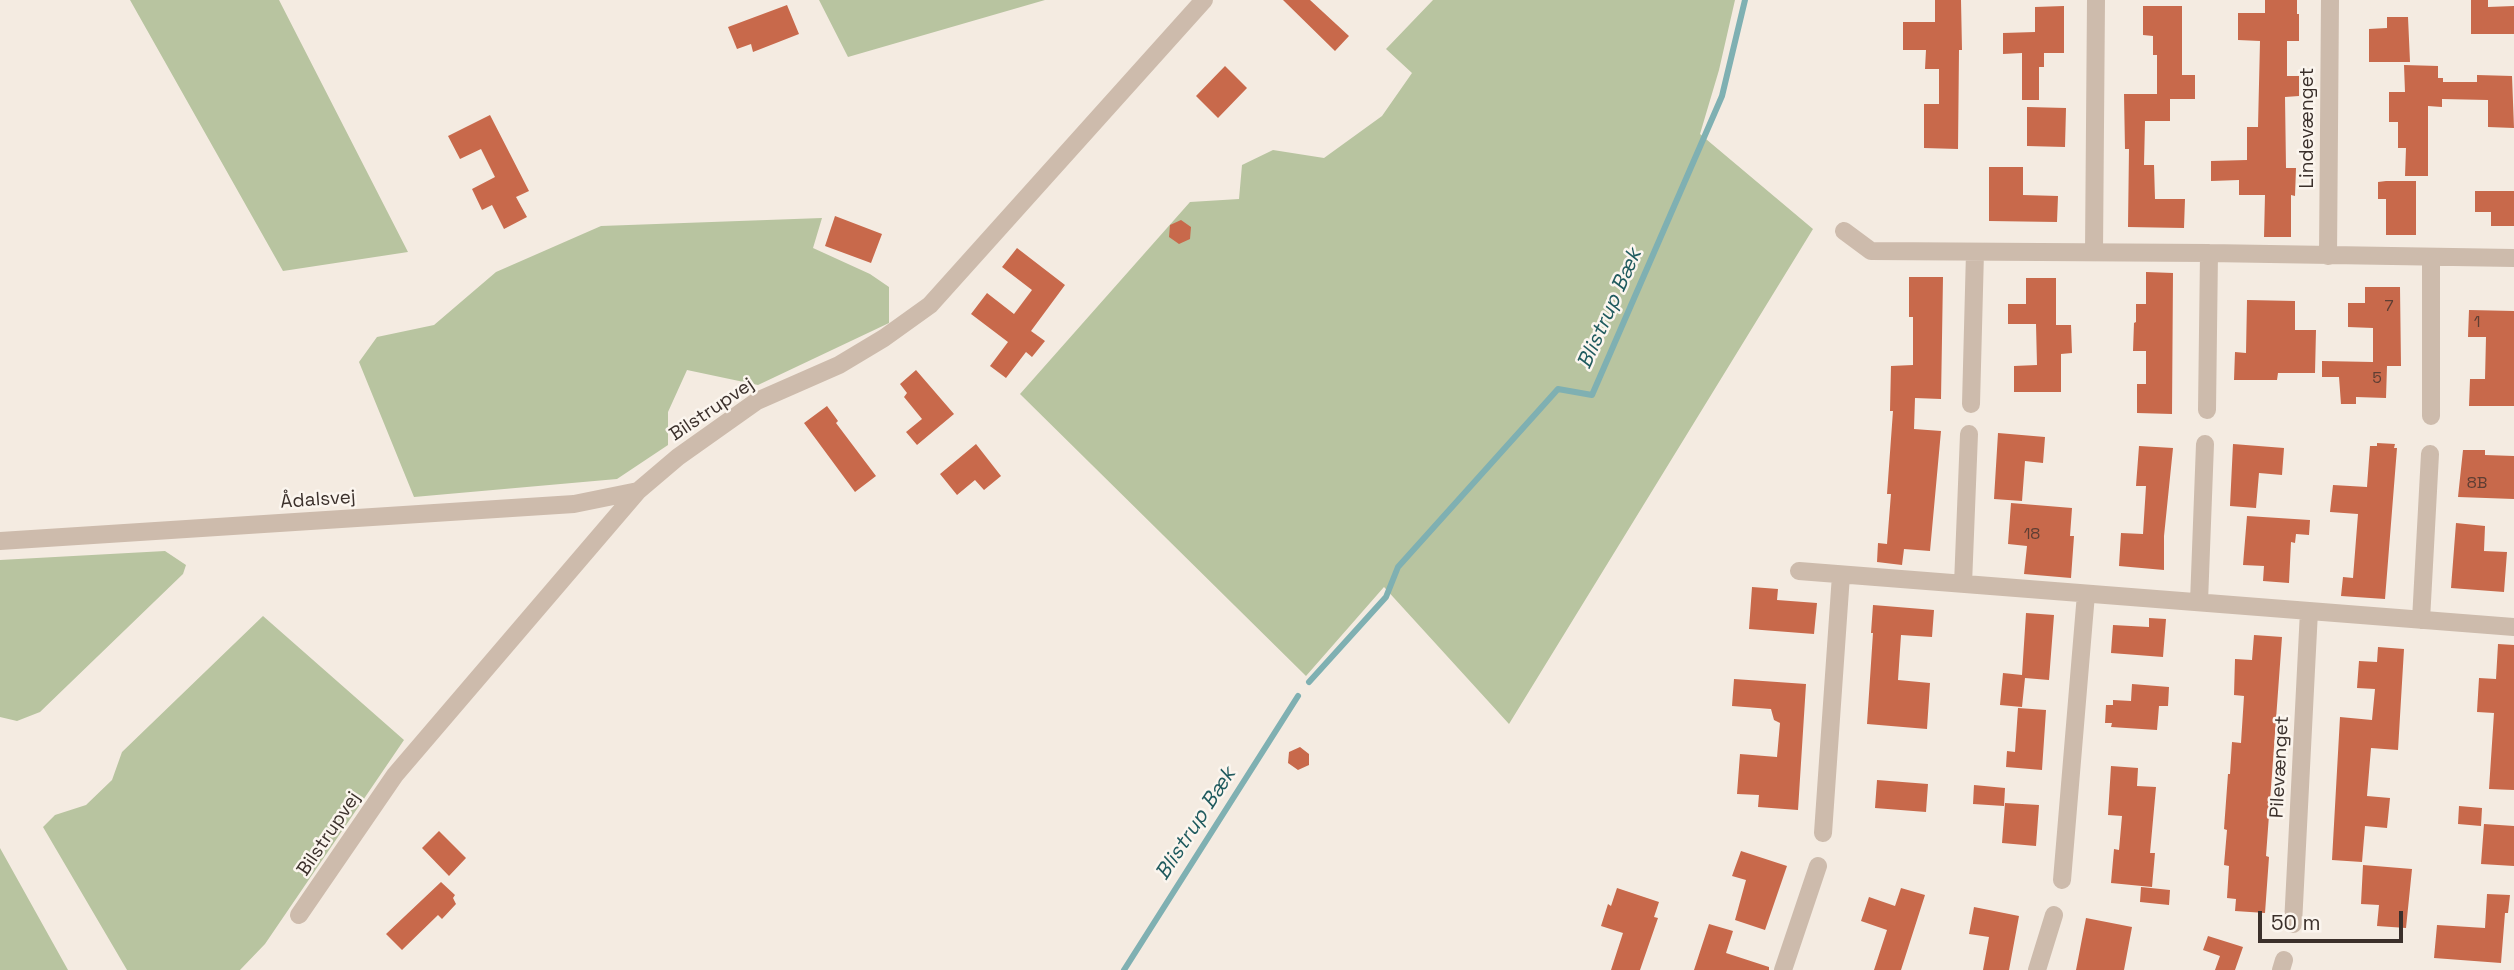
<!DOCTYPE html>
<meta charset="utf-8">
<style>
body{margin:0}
#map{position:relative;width:2514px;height:970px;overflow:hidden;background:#f4ebe1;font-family:"Space Grotesk",sans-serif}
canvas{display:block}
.scale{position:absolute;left:2258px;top:911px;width:145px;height:32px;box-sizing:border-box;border:4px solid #3b302b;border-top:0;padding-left:9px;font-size:21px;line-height:24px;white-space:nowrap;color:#3b302b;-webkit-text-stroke:5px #fbf5ee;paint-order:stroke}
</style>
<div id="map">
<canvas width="2514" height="970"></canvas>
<div class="scale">50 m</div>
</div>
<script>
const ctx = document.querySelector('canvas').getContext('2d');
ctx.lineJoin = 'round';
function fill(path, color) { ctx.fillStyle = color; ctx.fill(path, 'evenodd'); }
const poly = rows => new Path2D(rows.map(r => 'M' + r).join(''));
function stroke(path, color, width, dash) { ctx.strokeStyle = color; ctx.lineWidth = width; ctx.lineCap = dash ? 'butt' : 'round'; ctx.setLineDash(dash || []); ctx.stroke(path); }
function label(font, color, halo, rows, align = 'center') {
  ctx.font = font + ' "Space Grotesk",sans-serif'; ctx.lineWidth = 5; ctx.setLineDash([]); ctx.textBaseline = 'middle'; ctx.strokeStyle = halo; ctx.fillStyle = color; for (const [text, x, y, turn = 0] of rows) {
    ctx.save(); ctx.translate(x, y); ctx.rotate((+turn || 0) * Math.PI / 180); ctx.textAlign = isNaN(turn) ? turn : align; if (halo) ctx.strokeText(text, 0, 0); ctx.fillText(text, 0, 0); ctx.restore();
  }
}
const green = poly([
 [130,0,279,0,408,252,283,271],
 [819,0,1045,0,848,57],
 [1433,0,1735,0,1719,70,1700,134,1813,229,1509,724,1384,587,1306,676,1020,394,1190,202,1239,199,1242,165,1273,150,1324,158,1382,116,1412,73,1386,49],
 [822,218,813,248,870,274,889,287,889,323,758,385,687,370,668,412,668,445,617,479,414,497,359,362,377,337,434,325,496,272,601,226],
 [165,551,186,565,183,574,40,712,17,721,0,717,0,560],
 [263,616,404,740,265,944,240,970,127,970,43,827,55,815,86,805,112,780,122,752],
 [0,848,68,970,0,970]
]);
const stream = poly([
 [1309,682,1386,597,1398,567,1558,389,1592,395,1722,96,1745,0],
 [1124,970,1298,696]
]);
const building = poly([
 [1283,0,1310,0,1349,36,1335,51],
 [1935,0,1961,0,1962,50,1959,50,1958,149,1924,148,1924,104,1939,104,1939,69,1925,69,1926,50,1903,50,1903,22,1935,22],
 [2265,0,2297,0,2297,14,2299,14,2299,41,2287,41,2287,76,2299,76,2299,96,2285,97,2286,168,2296,168,2295,196,2291,195,2291,237,2264,237,2265,195,2239,195,2239,180,2211,181,2211,161,2247,160,2247,127,2258,127,2260,41,2238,40,2238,13,2265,13],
 [2471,0,2488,0,2488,7,2514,6,2514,34,2471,34],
 [787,5,799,34,753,52,751,44,737,49,728,27],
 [2064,6,2064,53,2044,53,2044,67,2039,67,2039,100,2022,100,2022,53,2003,54,2003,33,2035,32,2035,7],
 [2143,6,2182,6,2182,75,2195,75,2195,99,2170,99,2170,121,2145,121,2144,165,2154,165,2155,199,2185,199,2184,228,2128,227,2129,149,2125,149,2124,94,2157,94,2157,55,2153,55,2153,36,2143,35],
 [2387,17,2408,17,2410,62,2369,62,2369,29,2387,28],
 [2404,65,2438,66,2438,78,2443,78,2443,82,2477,82,2477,75,2512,76,2514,128,2488,127,2488,100,2442,99,2442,107,2428,106,2428,176,2405,176,2406,148,2398,148,2398,122,2389,122,2389,92,2405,92],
 [1225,66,1247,88,1218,118,1196,96],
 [2027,107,2066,108,2065,147,2027,146],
 [490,115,529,191,516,197,527,217,504,229,492,205,482,210,472,189,495,177,481,149,460,159,448,136],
 [1989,167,2023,167,2023,195,2058,196,2057,222,1989,221],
 [2386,181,2416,181,2416,235,2386,235,2386,199,2378,199,2378,182],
 [2475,191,2514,191,2514,226,2491,226,2491,212,2475,212],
 [835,216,882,234,871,263,825,246],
 [1181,220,1191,227,1190,239,1179,244,1169,237,1170,225],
 [1017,248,1065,285,1031,331,1045,341,1032,357,1026,352,1006,378,990,366,1008,342,971,314,987,293,1014,314,1032,290,1002,267],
 [2146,272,2173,273,2172,414,2137,413,2137,384,2146,384,2146,351,2133,351,2134,323,2136,322,2136,304,2146,304],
 [1909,277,1943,277,1941,399,1915,398,1914,429,1941,431,1930,551,1904,549,1902,565,1877,562,1878,543,1887,544,1891,494,1887,494,1893,411,1890,411,1891,366,1913,365,1913,317,1909,317],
 [2026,278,2056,278,2056,325,2071,325,2072,353,2061,354,2061,392,2014,392,2014,366,2037,365,2036,324,2008,324,2008,304,2026,304],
 [2365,287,2400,287,2401,366,2387,366,2386,398,2356,397,2356,404,2341,404,2339,377,2322,377,2322,361,2373,362,2373,328,2348,327,2348,303,2365,303],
 [2247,300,2295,301,2295,330,2316,330,2315,373,2278,373,2277,380,2234,380,2235,352,2246,353],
 [2469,310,2514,311,2514,406,2469,406,2470,379,2485,379,2486,337,2468,337],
 [916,370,954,414,917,445,906,432,922,419,904,397,907,393,900,384],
 [827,406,838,421,836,423,876,476,855,492,804,423],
 [1998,433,2045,437,2043,463,2025,461,2022,501,1994,499],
 [2377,443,2395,444,2394,448,2397,448,2385,599,2341,596,2343,577,2353,578,2358,514,2330,512,2333,485,2367,487,2370,446,2377,446],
 [976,444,1001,476,984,490,975,480,957,495,940,474],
 [2233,444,2284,448,2282,475,2259,473,2256,508,2230,506],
 [2139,446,2173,448,2164,536,2164,570,2119,566,2121,533,2143,534,2146,486,2136,486],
 [2463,450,2485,450,2485,455,2514,456,2514,499,2458,497],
 [2011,503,2072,508,2070,536,2074,536,2071,578,2024,574,2027,546,2008,544],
 [2247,516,2310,520,2309,535,2296,534,2295,543,2291,542,2289,583,2263,581,2264,566,2243,565],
 [2456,523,2485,526,2484,551,2507,552,2504,592,2451,588],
 [1752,587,1778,589,1777,600,1817,603,1814,634,1749,629],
 [1873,605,1934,610,1932,637,1901,635,1898,680,1930,683,1927,729,1867,724,1873,633,1871,633],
 [2026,613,2054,615,2049,680,2025,678,2022,707,2000,705,2003,673,2022,675],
 [2149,618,2166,619,2163,657,2111,653,2113,625,2149,627],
 [2254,635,2282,637,2266,856,2269,857,2265,913,2235,911,2236,899,2227,898,2229,866,2224,865,2227,830,2224,829,2228,774,2230,774,2232,742,2241,743,2244,696,2234,695,2235,659,2252,660],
 [2498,644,2514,645,2514,790,2489,789,2494,713,2477,712,2479,678,2496,679],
 [2378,647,2404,649,2398,750,2371,748,2367,796,2390,798,2387,828,2365,826,2362,862,2332,860,2340,717,2372,720,2375,689,2357,688,2359,661,2377,662],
 [1734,679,1806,684,1798,810,1758,807,1759,795,1737,794,1740,754,1777,757,1780,723,1774,720,1771,709,1732,706],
 [2132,684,2169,687,2168,706,2159,706,2157,730,2111,727,2112,723,2105,723,2106,705,2113,705,2113,700,2131,701],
 [2018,708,2046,710,2042,770,2006,767,2007,751,2015,752],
 [1300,747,1309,754,1309,765,1298,770,1288,763,1289,752],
 [2111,766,2138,768,2137,786,2156,787,2150,853,2155,853,2152,887,2111,883,2114,849,2119,850,2122,816,2108,815],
 [1877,780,1928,784,1926,812,1875,808],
 [1974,785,2005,788,2004,806,1973,804],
 [2005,803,2039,805,2036,846,2002,843],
 [2459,806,2482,808,2481,826,2458,824],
 [2484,824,2514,826,2514,866,2481,864],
 [439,831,466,858,449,876,422,848],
 [1741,851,1787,866,1765,930,1735,920,1746,880,1732,876],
 [2363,865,2412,869,2406,928,2377,926,2379,905,2361,904],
 [441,882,455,895,453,898,456,904,442,919,438,915,402,950,386,934],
 [2141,887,2170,890,2169,905,2140,902],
 [1617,888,1659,902,1654,917,1658,918,1640,970,1611,970,1623,933,1601,926,1608,904,1611,906],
 [1901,888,1925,895,1901,970,1874,970,1887,930,1861,921,1869,897,1895,906],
 [2487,894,2510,895,2508,913,2505,913,2501,963,2434,958,2437,925,2485,928],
 [1974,907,2019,916,2009,970,1983,970,1989,937,1969,934],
 [2086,918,2132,927,2124,970,2076,970],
 [1709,924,1733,931,1726,953,1769,967,1769,970,1694,970],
 [2208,936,2243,947,2235,970,2215,970,2220,956,2203,950]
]);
const minor = poly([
 [1844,231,1871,251,2209,253,2514,258],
 [2094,252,2096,0],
 [2328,256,2330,0],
 [1971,404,1975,252],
 [2207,410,2209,253],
 [2431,416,2431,258],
 [0,541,574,504,638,491],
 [1799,571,2514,627],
 [1963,584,1969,434],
 [2199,602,2205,444],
 [2421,620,2430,454],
 [1823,833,1841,575],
 [2062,880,2086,594],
 [299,915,395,775,638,491,678,457,757,401,839,365,884,338,930,305,1204,0],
 [2293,924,2309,611],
 [1783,970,1818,866],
 [2037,970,2054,915],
 [2281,970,2284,960]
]);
const numberNames = [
 ["7",2389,307],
 ["1",2477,323],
 ["5",2377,379],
 ["8B",2477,484],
 ["18",2032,535]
];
const streetNames = [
 ["Lindevænget",2308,128,-90],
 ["Bilstrupvej",712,410,-34],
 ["Ådalsvej",318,500,-4],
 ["Pilevænget",2280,767,-87],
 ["Bilstrupvej",329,834,-56]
];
const waterNames = [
 ["Blistrup Bæk",1610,309,-66],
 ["Blistrup Bæk",1196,824,-57]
];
fill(green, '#b8c4a0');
stroke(stream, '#7fb0b2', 6);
fill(building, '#c8694b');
stroke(minor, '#cdbbac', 18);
label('16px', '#5e3e33', null, numberNames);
label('19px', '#3b302b', '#fbf5ee', streetNames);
label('italic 21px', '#1f5a5e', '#fbf5ee', waterNames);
</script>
